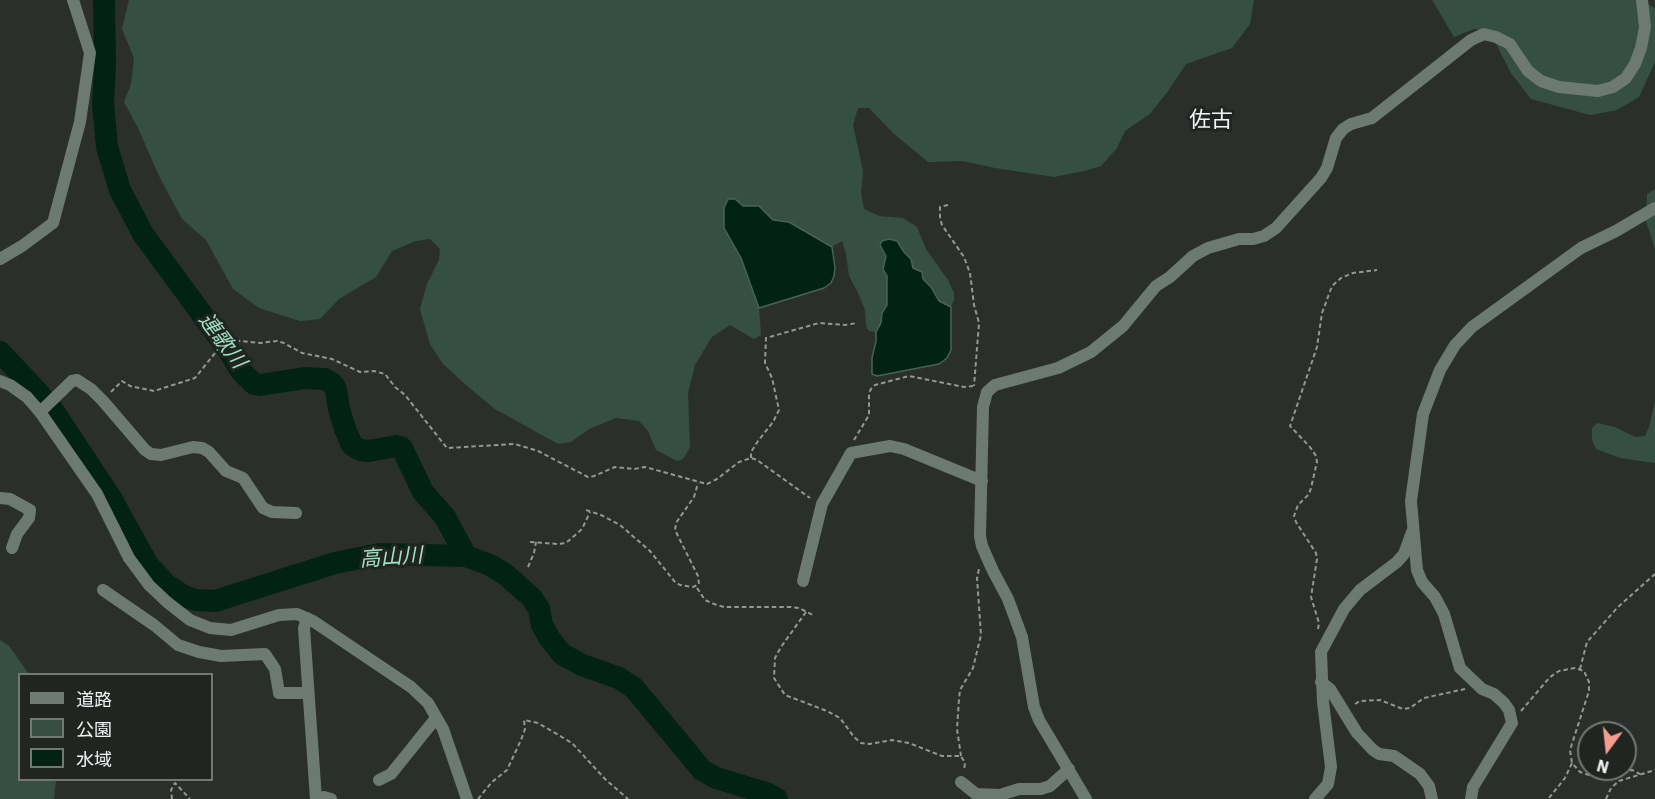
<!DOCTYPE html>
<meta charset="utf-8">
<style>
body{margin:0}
#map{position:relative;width:1655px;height:799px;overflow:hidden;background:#2a2f2c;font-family:"IBM Plex Sans","Noto Sans JP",sans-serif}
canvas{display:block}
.legend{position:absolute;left:18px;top:673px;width:195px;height:108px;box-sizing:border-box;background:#202522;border:2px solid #747875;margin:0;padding:8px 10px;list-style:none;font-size:18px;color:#f1f4f2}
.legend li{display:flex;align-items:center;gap:12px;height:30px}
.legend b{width:30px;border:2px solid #747875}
.north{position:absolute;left:1577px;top:721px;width:60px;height:60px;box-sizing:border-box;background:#202522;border:2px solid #747875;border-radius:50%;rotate:195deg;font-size:16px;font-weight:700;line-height:24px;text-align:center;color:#f1f4f2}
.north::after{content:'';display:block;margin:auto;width:21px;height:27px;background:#f59c90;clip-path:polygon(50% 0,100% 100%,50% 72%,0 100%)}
</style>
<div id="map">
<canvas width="1655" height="799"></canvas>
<ul class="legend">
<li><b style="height:8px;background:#6c7a73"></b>道路</li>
<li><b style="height:16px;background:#355043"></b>公園</li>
<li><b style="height:16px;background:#022216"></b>水域</li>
</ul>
<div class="north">N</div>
</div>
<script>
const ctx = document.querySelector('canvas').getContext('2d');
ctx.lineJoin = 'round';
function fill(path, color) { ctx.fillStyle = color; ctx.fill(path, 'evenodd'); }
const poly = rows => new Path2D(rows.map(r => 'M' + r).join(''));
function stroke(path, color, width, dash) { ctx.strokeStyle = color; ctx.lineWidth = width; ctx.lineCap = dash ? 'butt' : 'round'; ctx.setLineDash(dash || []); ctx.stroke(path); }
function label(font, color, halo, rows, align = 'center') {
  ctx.font = font + ' "IBM Plex Sans","Noto Sans JP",sans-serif'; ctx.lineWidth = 6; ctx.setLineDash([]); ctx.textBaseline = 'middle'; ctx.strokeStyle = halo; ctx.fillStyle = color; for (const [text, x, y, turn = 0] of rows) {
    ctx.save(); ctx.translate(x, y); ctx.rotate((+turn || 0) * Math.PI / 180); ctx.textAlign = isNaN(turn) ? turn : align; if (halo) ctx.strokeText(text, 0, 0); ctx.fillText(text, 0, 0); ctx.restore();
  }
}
const green = poly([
 [129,0,1254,0,1250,24,1232,48,1186,64,1168,91,1150,114,1125,131,1117,148,1101,166,1084,171,1054,177,995,168,963,161,928,162,893,133,869,108,858,108,853,125,863,171,861,193,864,209,879,216,903,218,917,227,926,249,948,280,954,293,954,300,951,307,939,301,931,287,913,268,911,259,904,252,897,241,880,245,886,256,883,269,887,276,887,305,882,313,881,323,876,332,869,331,866,326,865,310,858,293,849,276,846,253,842,241,832,247,789,222,773,220,759,206,743,206,735,199,724,228,741,258,759,308,761,335,754,339,730,325,712,337,695,365,688,393,690,447,683,459,677,461,656,450,648,431,639,421,616,418,589,429,571,442,558,444,495,409,466,385,443,364,430,344,420,309,427,284,439,260,440,249,430,239,416,241,392,251,376,277,339,299,320,319,300,321,259,308,233,289,206,240,182,219,159,176,138,128,124,102,131,84,134,58,122,29],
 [1432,0,1639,0,1655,8,1655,62,1639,97,1617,110,1590,115,1531,99,1511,73,1490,32,1474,29,1454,37],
 [1655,189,1655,249,1646,221,1647,194],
 [1655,401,1655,463,1620,458,1596,449,1592,440,1592,428,1597,423,1615,427,1635,437,1645,436,1649,427],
 [0,640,9,646,29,674,20,674,20,780,56,780,54,799,0,799]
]);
const water = poly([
 [728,199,735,199,743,206,759,206,773,220,789,222,832,247,835,268,834,276,831,283,824,288,759,308,741,258,724,228,724,208,728,199],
 [889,239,897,241,904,252,911,259,913,268,922,272,923,279,931,287,939,301,951,307,951,350,947,358,939,364,877,376,872,374,872,358,876,341,876,332,881,323,882,313,887,305,887,276,883,269,886,256,880,245,882,241,889,239]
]);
const river = poly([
 [104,0,105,64,103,103,107,147,120,190,143,234,229,351,241,371,254,384,260,385,305,378,325,379,333,384,336,390,339,409,345,429,352,445,360,450,369,451,396,446,402,448,423,492,445,517,466,556],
 [0,352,36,390,55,413,111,498,148,565,167,585,184,596,195,600,215,601,335,563,379,554,466,556,490,565,505,574,532,598,539,609,542,625,550,639,562,654,582,665,619,678,634,688,702,770,716,778,766,793,777,799]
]);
const path = poly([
 [948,205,940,207,940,218,942,225,964,257,970,273,974,305,979,323,974,386],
 [111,392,122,381,130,386,154,391,195,378,219,348,232,340,260,343,277,341,284,343,302,353,332,359,360,372,374,371,385,374,395,387,405,395,447,448,515,444,538,451,588,477,594,476,615,467,634,469,645,467,707,484,717,479,739,462,751,458,757,460,810,498],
 [854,440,869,415,869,393,871,389,875,385,909,376,964,387,973,386],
 [751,458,751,452,758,441,773,422,779,410,772,378,765,363,766,338,819,323,845,325,857,323],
 [586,510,601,515,620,525,650,551,675,582,680,585,693,587,699,584,698,576,675,530,676,523,694,497,698,483],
 [530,542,558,544,566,543,582,529,590,512],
 [528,567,534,553,536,542],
 [697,588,705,600,714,604,724,607,791,607,799,608,813,615],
 [806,612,781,647,775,658,774,678,785,695,827,711,840,718,854,737,861,743,869,744,892,740,909,743,942,756,961,756,965,763,964,770],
 [1318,629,1319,623,1311,597,1317,559,1316,553,1296,522,1294,516,1298,505,1309,494,1311,488,1317,462,1316,456,1310,447,1290,426,1317,347,1322,313,1332,286,1341,278,1353,273,1377,270],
 [1580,669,1587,642,1617,608,1655,574],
 [1355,704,1360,701,1380,700,1403,709,1410,708,1424,698,1465,689],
 [1521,711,1550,677,1559,671,1575,668,1584,671,1589,682,1589,691,1570,750,1572,763,1580,772,1589,775,1632,770,1640,774],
 [961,756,957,729,959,699,960,690,973,668,981,635,977,578,979,569],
 [1549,798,1565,778,1572,763],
 [172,799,171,790,175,783,190,799],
 [478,799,492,782,507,770,521,740,525,729,524,720,538,723,572,743,605,779,628,799],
 [1606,799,1611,788,1619,781,1655,770]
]);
const street = poly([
 [0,259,22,246,53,223,80,122,90,53,73,0],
 [0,381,10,385,27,397,40,412,97,494,129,558,149,585,167,602,190,620,210,628,231,630,279,615,297,614,313,621,411,687,428,703,443,729,467,799],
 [40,412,72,381,77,380,91,389,103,401,145,450,151,454,161,455,193,447,202,448,209,452,226,471,243,478,263,508,272,512,296,513],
 [0,498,10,499,30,510,29,518,17,534,12,548],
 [803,581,822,504,851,453,890,446,904,449,982,481],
 [103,590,154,625,178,645,199,652,221,656,265,654,275,669,279,693,308,693],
 [307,618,304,628,316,799],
 [1321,682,1330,689,1357,733,1373,750,1379,754,1394,756,1420,774,1429,786,1432,799],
 [379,780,391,774,436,718],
 [961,782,976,794,1000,795,1019,789,1041,789,1050,786,1069,769],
 [318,799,324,797,331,799],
 [1086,799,1039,720,1034,707,1022,637,1008,599,993,571,982,546,980,536,983,407,987,392,995,385,1058,368,1091,352,1123,326,1156,286,1170,277,1193,256,1208,248,1239,239,1253,239,1264,236,1276,228,1321,178,1327,168,1336,138,1343,129,1351,124,1372,118,1471,40,1484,34,1496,37,1510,44,1528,71,1541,81,1559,87,1598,91,1613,87,1626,78,1635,64,1641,48,1645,27,1642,0],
 [1315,799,1328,784,1331,767,1323,702,1321,652,1344,609,1360,590,1397,562,1404,554,1412,532],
 [1471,799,1473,787,1512,723,1509,710,1504,703,1494,694,1482,689,1460,668,1444,614,1435,597,1422,582,1417,570,1411,501,1423,414,1440,370,1455,345,1472,327,1581,248,1616,231,1655,208]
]);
const waterNames = [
 ["連歌川",222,341,53],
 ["高山川",391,558,-4]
];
const quarterNames = [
 ["佐古",1211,121]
];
fill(green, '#355043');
fill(water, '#022216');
stroke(water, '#4a6158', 1.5);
stroke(river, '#022216', 22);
stroke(path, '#949895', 2, [4.5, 3]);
stroke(street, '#6c7a73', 12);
label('italic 21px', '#a3e1c4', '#202522', waterNames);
label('22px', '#f1f4f2', '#202522', quarterNames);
</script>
